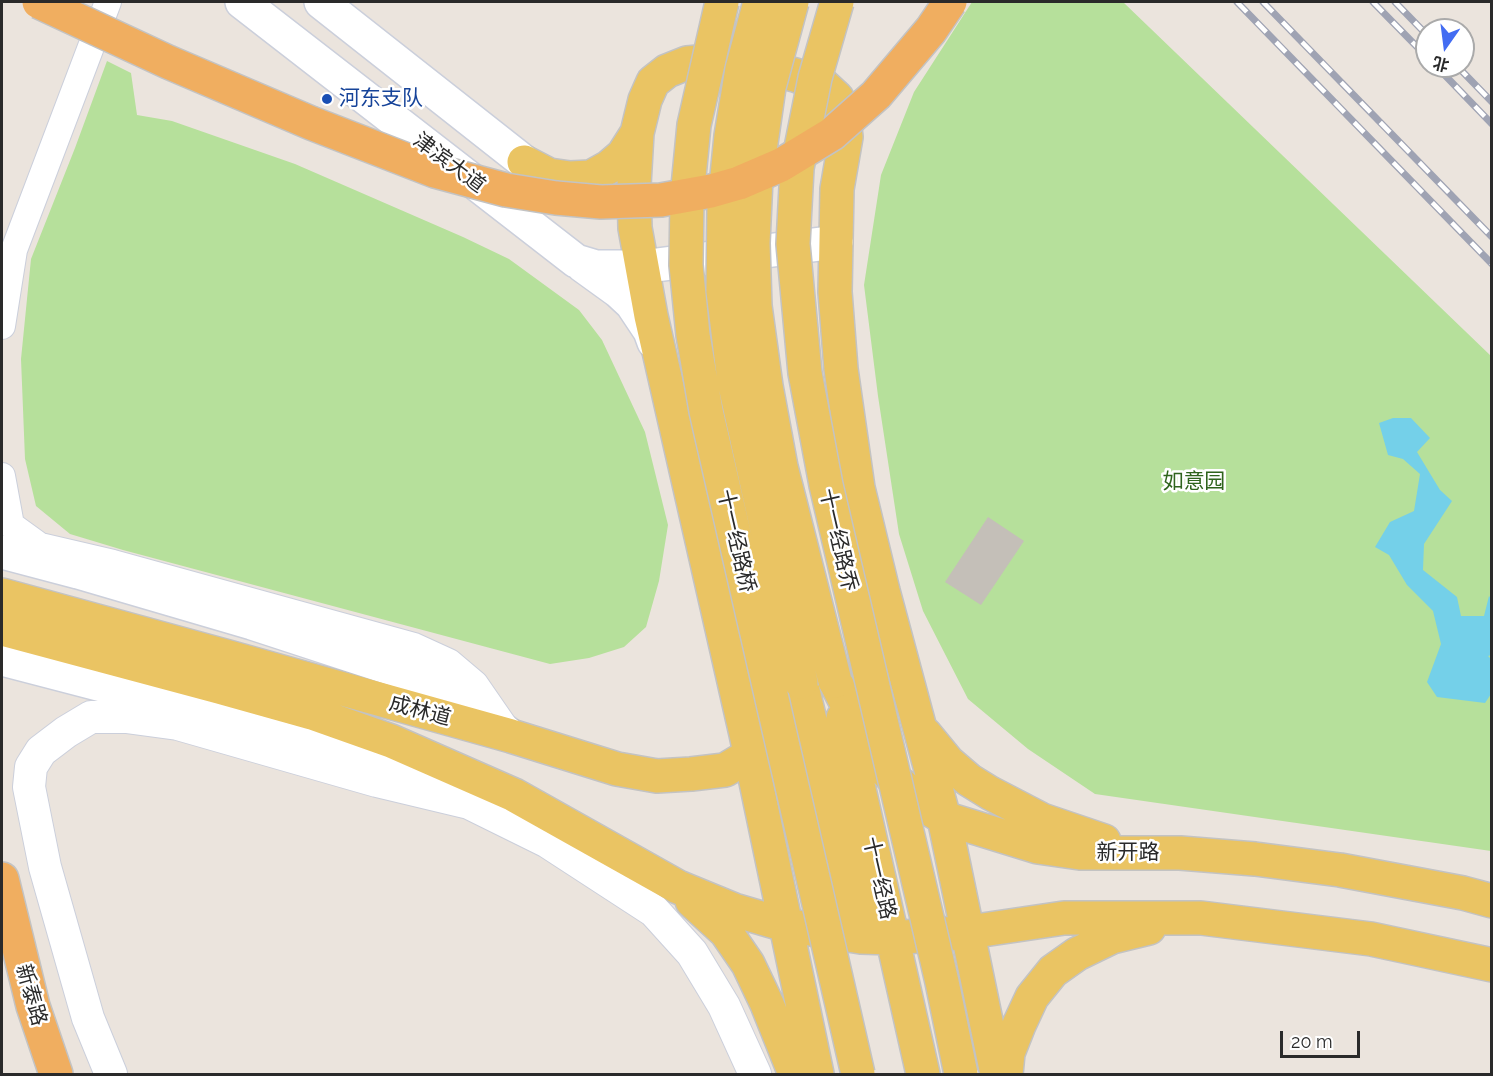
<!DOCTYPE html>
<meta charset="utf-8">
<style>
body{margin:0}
#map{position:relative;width:1493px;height:1076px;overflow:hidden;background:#ebe4dd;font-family:Raleway,"Noto Sans SC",sans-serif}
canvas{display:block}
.frame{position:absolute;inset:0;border:3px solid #2a2a2a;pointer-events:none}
.north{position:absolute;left:1415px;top:18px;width:60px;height:60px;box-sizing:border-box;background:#fff;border:2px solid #aaa;border-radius:50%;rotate:194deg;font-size:16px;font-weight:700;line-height:24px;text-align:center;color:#2a2a2a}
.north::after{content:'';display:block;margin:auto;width:21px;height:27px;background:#436cf2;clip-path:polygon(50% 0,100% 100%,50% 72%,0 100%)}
.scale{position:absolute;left:1280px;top:1031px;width:80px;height:27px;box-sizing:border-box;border:3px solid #2a2a2a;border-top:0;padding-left:8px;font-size:18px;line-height:21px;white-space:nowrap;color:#2a2a2a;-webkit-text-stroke:4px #fff;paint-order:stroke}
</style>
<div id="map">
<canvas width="1493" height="1076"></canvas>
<div class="frame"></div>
<div class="north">北</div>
<div class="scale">20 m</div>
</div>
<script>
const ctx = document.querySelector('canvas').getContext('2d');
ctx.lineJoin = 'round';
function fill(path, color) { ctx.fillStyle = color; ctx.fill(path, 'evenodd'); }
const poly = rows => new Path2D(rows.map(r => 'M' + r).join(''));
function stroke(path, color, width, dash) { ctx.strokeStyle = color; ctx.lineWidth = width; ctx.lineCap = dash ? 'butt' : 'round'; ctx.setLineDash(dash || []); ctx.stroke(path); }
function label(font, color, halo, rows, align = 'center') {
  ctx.font = font + ' Raleway,"Noto Sans SC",sans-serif'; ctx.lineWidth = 5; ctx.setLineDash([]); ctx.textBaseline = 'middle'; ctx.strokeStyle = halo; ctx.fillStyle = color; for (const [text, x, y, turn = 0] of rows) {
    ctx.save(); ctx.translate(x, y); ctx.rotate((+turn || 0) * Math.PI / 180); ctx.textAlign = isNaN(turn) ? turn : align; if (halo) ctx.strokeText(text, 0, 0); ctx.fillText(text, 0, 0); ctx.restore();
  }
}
const green = poly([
 [972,2,1123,2,1491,356,1491,851,1095,794,1028,749,968,699,923,611,899,534,878,396,864,285,881,175,914,92],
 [107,61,131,73,137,115,172,121,295,164,463,237,509,259,579,310,602,340,645,432,668,525,659,581,646,627,624,647,589,658,550,664,123,550,70,534,36,506,25,459,21,359,31,259,75,148]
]);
const water = poly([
 [1393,418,1411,418,1430,438,1417,452,1440,490,1452,501,1424,544,1423,570,1457,597,1461,616,1484,616,1489,596,1491,599,1491,655,1488,656,1491,659,1491,694,1485,703,1437,697,1427,682,1441,644,1433,611,1407,585,1389,555,1375,547,1390,522,1414,511,1420,474,1403,459,1388,455,1379,423]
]);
const building = poly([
 [988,517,1024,541,981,605,945,582]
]);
const minor = poly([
 [2,326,14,250,108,2],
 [2,476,11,525,40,546,113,563,414,646,449,662,475,684,504,726]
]);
const tertiary = poly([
 [111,1074,88,1018,45,867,29,787,31,767,41,751,66,732,91,717,126,717,178,724,377,781,469,803,548,842,654,911,692,953,724,1006,755,1074]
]);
const secondary = poly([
 [242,2,576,261,596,267,641,267,836,242],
 [321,2,524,162],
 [582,265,618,291,632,304,650,331,654,342],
 [2,552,78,572,252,623,402,672,453,695,507,733],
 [2,659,432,771]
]);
const primary = poly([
 [524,162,549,175,570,178,591,177,609,167,623,155,637,133],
 [2,595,225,656,511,736,617,769,657,776,691,774,725,770,750,755,771,735,790,709,801,682],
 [2,629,219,687,312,713,391,741,514,795,678,887,734,910,785,925,861,937,892,938,969,932,1064,918,1201,918,1371,939,1492,965],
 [835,681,864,737,886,771,923,805,944,818,1038,847,1080,853,1180,853,1255,859,1340,870,1463,893,1492,901],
 [801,682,861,937],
 [843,718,923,1074],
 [925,734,948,762,969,780,990,793,1042,820,1104,841],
 [692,901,726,932,748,964,767,1004,795,1074],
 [817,1074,746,734,651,316,635,228,634,185,637,133,645,100,653,82,667,71,687,63,722,60,761,66,795,75,823,85,837,98,843,113,846,137,837,189,835,292,841,369,858,488,883,591,944,818,997,1074],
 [1006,1074,1008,1053,1019,1025,1032,997,1053,971,1077,954,1112,937,1149,928]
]);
const trunk = poly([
 [2,879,33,1006,56,1074]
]);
const rail = poly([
 [1237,2,1492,264],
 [1263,2,1492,237],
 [1373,2,1427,57],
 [1395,2,1427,35],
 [1436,66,1492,124],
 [1457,66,1492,102]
]);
const primaryBridge = poly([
 [722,2,694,125,687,197,686,265,693,335,706,411,858,1074],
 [760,2,742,69,731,136,724,206,723,291,734,381,801,682],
 [792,2,769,87,756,178,753,243,755,306,766,386,781,467,835,681],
 [837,2,815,78,797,168,793,244,805,373,826,485,942,982,961,1074]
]);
const trunkBridge = poly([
 [39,2,168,62,311,123,435,171,506,190,556,198,601,202,661,200,711,191,739,183,781,165,832,134,876,95,931,30,950,2]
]);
const markers = [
 [327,99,6,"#1a4fb4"]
];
const transitNames = [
 ["河东支队",339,99]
];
const streetNames = [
 ["津滨大道",449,163,37],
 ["十一经路乔",838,540,77],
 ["十一经路桥",736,541,77],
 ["成林道",420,711,15],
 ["新开路",1128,853],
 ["十一经路",879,878,77],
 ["新泰路",31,995,74]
];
const parkNames = [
 ["如意园",1194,482]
];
fill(green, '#b6e09b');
fill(water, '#74d0e9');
fill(building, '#c4bfb8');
stroke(minor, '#cbcfdb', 28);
stroke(tertiary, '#cbcfdb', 34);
stroke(secondary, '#cbcfdb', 36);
stroke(primary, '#c3c3c3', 36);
stroke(trunk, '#c3c3c3', 36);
stroke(minor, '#fff', 26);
stroke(tertiary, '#fff', 32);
stroke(secondary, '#fff', 33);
stroke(primary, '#eac463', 33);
stroke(trunk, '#f0ae60', 33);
stroke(rail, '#9fa3b3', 7);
stroke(rail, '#fff', 4.5, [14]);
stroke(primaryBridge, '#c3c3c3', 36, []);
stroke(trunkBridge, '#c3c3c3', 36, []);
stroke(primaryBridge, '#eac463', 33);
stroke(trunkBridge, '#f0ae60', 33);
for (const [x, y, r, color] of markers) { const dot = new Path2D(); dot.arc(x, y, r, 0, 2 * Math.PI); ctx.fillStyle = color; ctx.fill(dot); stroke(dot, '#fff', 2); }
label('21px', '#164399', '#fff', transitNames, 'left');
label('21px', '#2a2a2a', '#fff', streetNames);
label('21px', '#2f641d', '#fff', parkNames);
</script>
